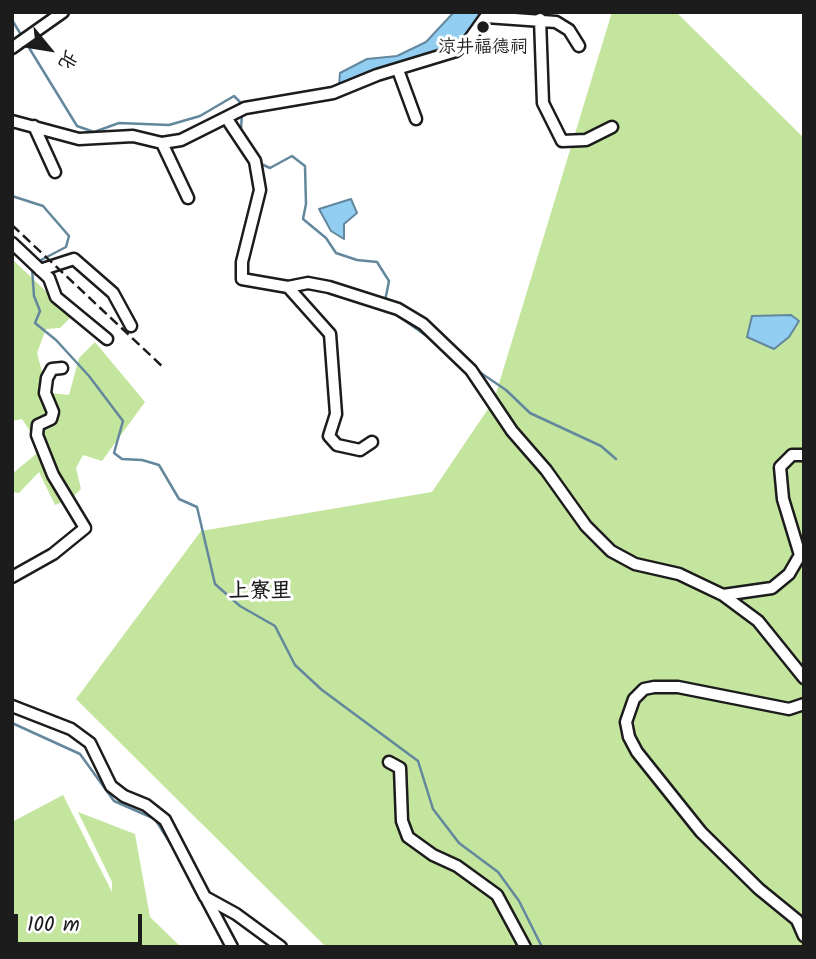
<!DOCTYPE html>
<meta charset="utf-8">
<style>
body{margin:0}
#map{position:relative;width:816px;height:959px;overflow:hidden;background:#fff;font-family:Kalam,"LXGW WenKai TC",sans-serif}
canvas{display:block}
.frame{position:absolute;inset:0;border:14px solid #1c1c1c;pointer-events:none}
.north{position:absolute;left:14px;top:14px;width:70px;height:70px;-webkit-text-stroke:5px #fff;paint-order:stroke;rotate:120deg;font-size:19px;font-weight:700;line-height:28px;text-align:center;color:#1c1c1c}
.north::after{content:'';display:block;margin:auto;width:24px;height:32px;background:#1c1c1c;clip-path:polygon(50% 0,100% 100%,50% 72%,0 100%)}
.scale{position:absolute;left:14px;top:914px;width:128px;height:32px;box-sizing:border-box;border:4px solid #1c1c1c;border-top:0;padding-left:9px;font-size:21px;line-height:24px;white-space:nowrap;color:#1c1c1c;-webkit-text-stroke:5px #fff;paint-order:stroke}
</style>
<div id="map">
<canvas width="816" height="959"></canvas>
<div class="frame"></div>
<div class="north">北</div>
<div class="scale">100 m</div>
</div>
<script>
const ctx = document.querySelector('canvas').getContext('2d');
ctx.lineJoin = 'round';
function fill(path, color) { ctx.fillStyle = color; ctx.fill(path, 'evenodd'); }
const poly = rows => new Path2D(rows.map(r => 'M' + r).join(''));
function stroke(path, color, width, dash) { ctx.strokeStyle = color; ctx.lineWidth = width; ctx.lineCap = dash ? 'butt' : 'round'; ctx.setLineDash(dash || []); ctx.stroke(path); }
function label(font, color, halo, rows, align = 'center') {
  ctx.font = font + ' Kalam,"LXGW WenKai TC",sans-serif'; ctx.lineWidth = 6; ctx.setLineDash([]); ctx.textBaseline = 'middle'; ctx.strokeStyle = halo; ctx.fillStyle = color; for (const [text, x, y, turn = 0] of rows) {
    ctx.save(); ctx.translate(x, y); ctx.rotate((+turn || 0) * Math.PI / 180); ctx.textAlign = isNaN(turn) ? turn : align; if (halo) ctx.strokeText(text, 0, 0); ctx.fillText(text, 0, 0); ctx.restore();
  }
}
const green = poly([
 [612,12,676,12,804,138,804,947,326,947,76,699,201,531,432,492,494,400],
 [12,259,72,316,60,328,46,329,37,353,46,387,51,393,69,395,79,358,95,342,145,402,102,461,83,455,76,468,81,489,72,498,55,505,39,472,19,493,12,492,12,474,42,449,22,419,12,421],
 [63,795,112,892,112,882,78,812,135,834,150,917,181,947,12,947,12,822]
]);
const water = poly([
 [454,12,483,12,459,45,339,85,340,73,367,59,397,56,426,42,454,12],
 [351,199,357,213,344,224,344,239,331,231,319,209,351,199],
 [791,315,799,321,789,337,774,349,747,337,752,316,791,315]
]);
const stream = poly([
 [12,20,77,126,94,132,119,123,169,125,200,116,234,96,243,105],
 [242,112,241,130,246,139],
 [259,163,270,168,292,156,305,166,306,204,303,219,326,238,336,253,357,260,377,262,389,281,385,301],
 [12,196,43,206,69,236,66,247,41,260],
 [32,268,34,296,40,311,35,323,56,340,89,376,123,421,114,453,122,459,142,460,159,465,179,499,197,507,215,584,240,606,275,626,295,665,322,690,418,761,433,809,459,843,498,872,519,901,542,947],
 [387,308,435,342],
 [475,369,506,390,530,413,601,446,616,459],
 [12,723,80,754,114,801,155,819,177,854],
 [185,869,226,947]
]);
const minor = poly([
 [486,17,556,22,569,30,579,46],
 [540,19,543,103,562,141,586,140,612,127],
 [12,48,63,12],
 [398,70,416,119],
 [227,119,255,161,260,190,242,262,242,279,288,287,330,334,336,414,329,436,337,445,360,450,372,442],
 [12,121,79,139,133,136,162,143,181,140,245,108,333,93,377,75,456,51,469,40,489,12],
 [34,126,55,172],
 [162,143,188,198],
 [12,243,49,278,56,297,107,339],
 [40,270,74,259,113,293,131,326],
 [288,287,308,283,329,287,398,309,423,324,471,370,512,431,546,470,586,526,611,551,635,564,679,574,723,595,758,621,804,678],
 [12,577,53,554,85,528,53,475,37,435,38,425,51,419,53,412,45,393,47,378,52,369,62,368],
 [723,595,772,588,789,574,800,555,783,499,780,467,792,455,804,455],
 [804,704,789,709,678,687,654,687,644,689,634,699,626,722,629,737,637,752,701,832,759,889,797,920,804,936],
 [12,706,71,729,90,743,111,786,124,796,146,805,165,820,205,897,236,914,281,947],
 [389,762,400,768,402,821,408,837,433,855,457,866,497,895,525,947],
 [207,900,232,947]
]);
const rail = poly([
 [12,225,164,368]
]);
const markers = [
 [483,27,7,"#1c1c1c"]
];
const poiNames = [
 ["涼井福德祠",483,49]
];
const quarterNames = [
 ["上寮里",260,593]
];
fill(green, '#c4e59e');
fill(water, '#92cef2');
stroke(water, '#63879c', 2);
stroke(stream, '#63879c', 2.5);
stroke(minor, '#1c1c1c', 15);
stroke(minor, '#fff', 10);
stroke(rail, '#1c1c1c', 2.5, [10, 5]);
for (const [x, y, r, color] of markers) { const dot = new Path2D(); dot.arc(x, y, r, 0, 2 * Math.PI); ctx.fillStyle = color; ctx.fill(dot); stroke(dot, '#fff', 2.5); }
label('18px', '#1c1c1c', '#fff', poiNames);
label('bold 21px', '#1c1c1c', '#fff', quarterNames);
</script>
